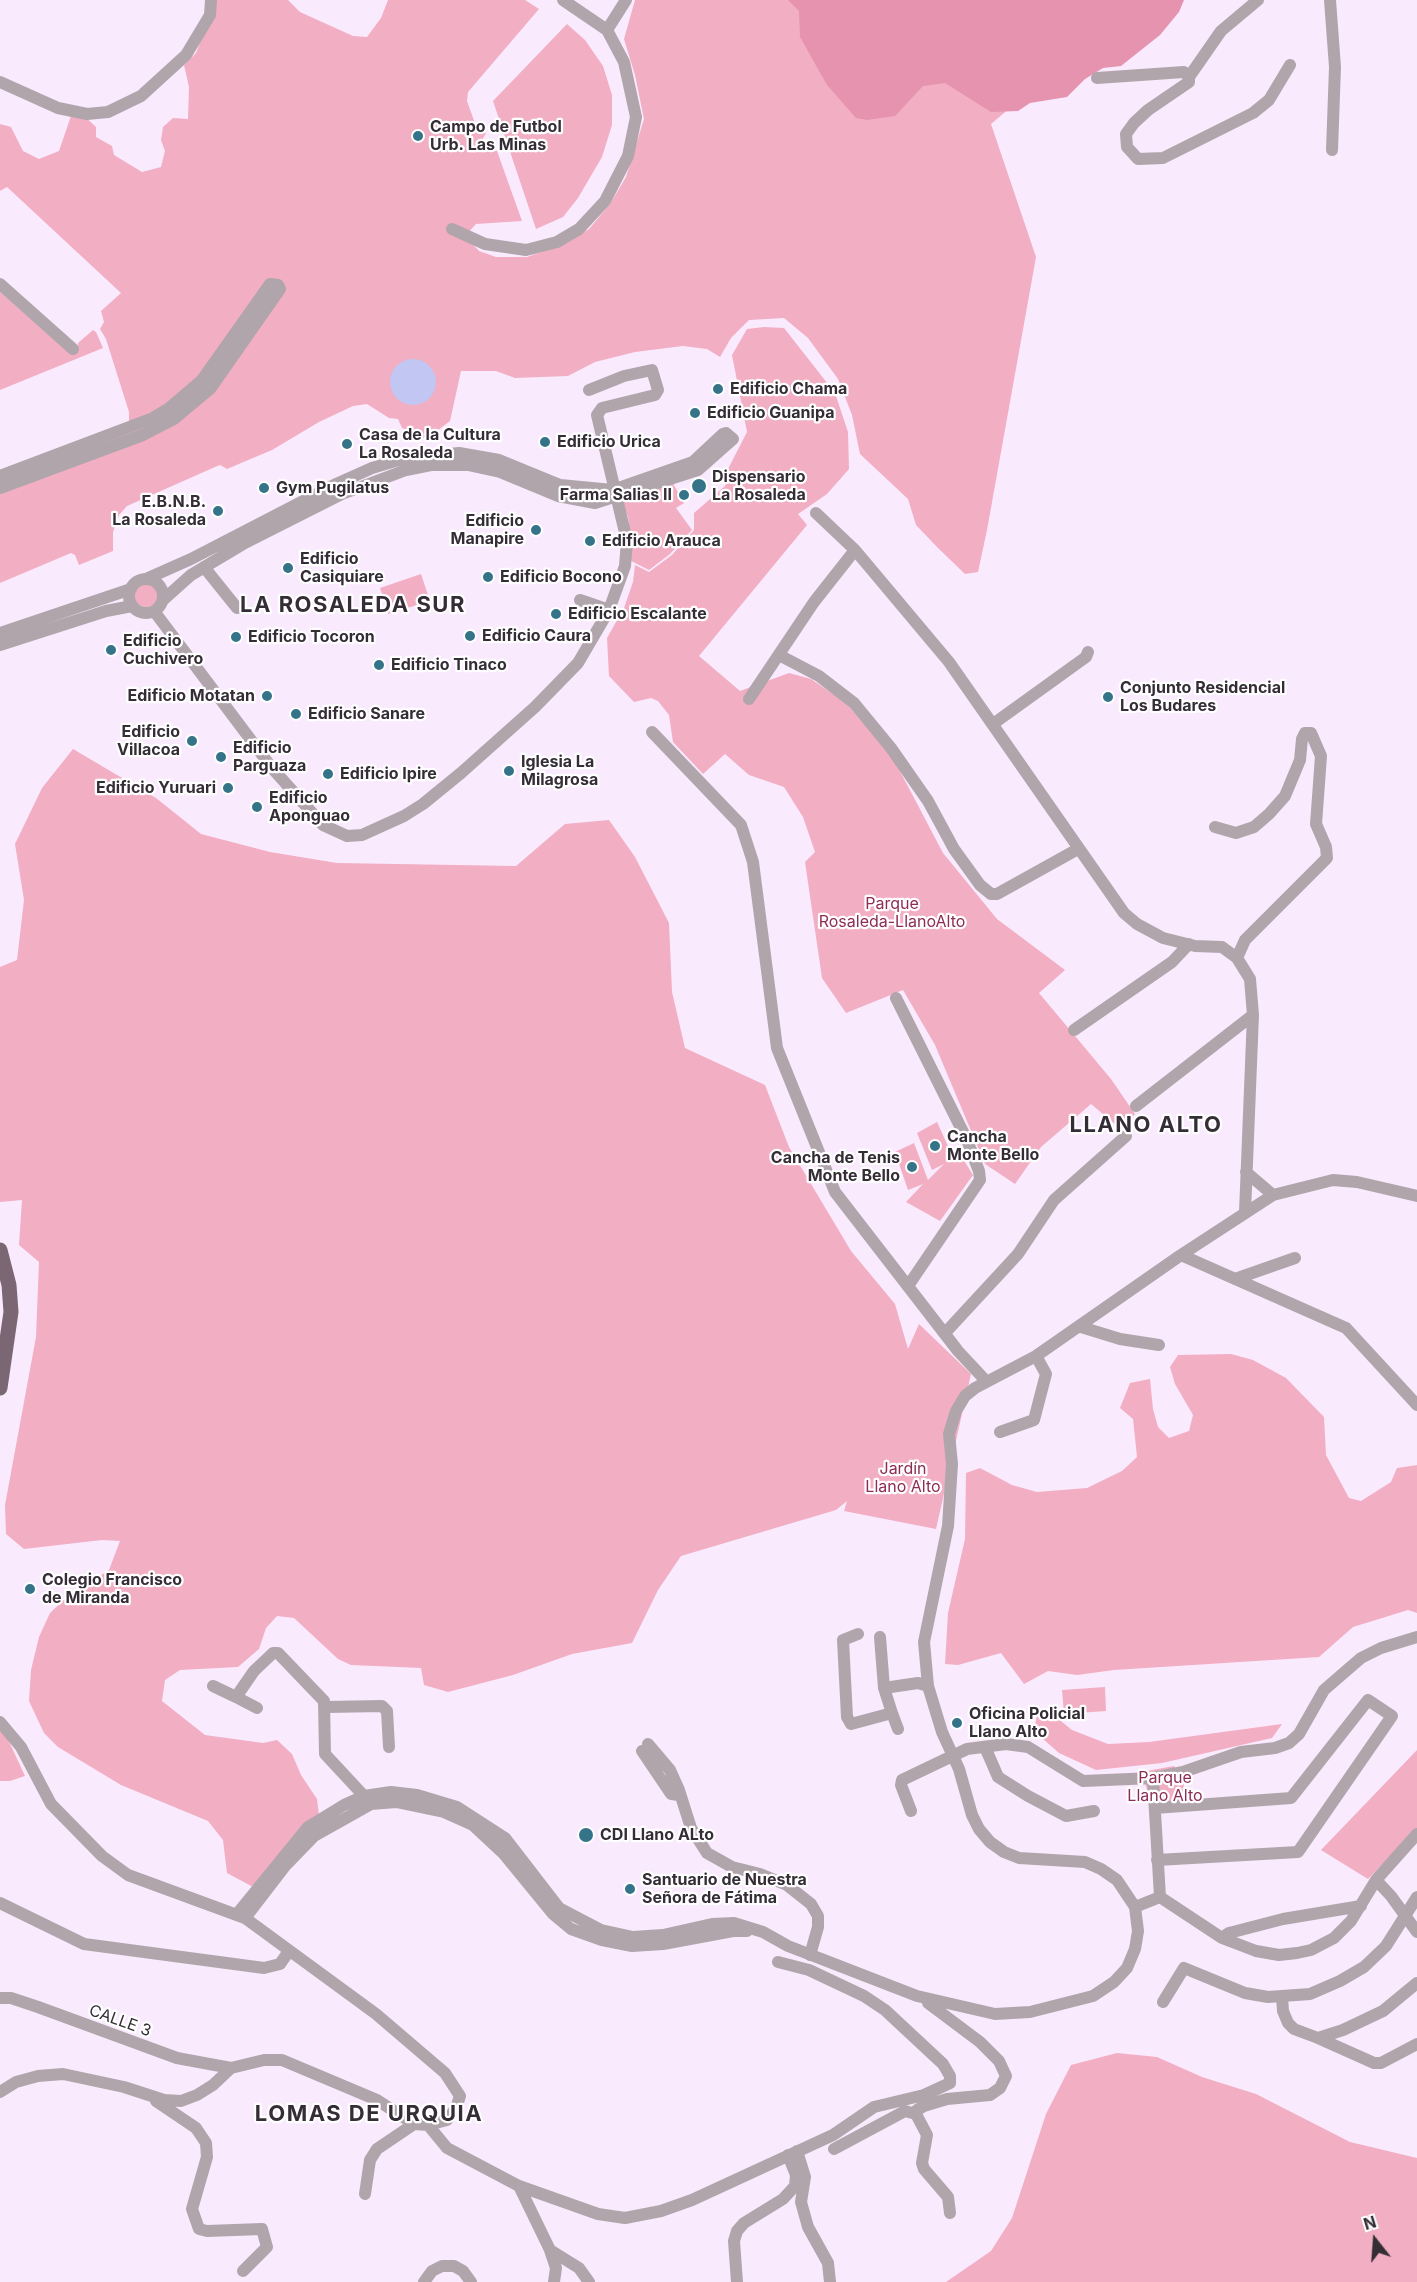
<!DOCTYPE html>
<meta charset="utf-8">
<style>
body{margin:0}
#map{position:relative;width:1417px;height:2282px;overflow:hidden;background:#faeafe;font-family:Inter,sans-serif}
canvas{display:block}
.north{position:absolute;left:1345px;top:2210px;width:60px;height:60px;-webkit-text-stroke:4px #fefefe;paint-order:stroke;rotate:343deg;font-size:16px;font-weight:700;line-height:24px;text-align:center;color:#342d36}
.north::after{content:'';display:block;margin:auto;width:21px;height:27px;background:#342d36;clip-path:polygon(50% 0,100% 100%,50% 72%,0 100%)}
</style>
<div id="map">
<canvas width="1417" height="2282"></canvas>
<div class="north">N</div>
</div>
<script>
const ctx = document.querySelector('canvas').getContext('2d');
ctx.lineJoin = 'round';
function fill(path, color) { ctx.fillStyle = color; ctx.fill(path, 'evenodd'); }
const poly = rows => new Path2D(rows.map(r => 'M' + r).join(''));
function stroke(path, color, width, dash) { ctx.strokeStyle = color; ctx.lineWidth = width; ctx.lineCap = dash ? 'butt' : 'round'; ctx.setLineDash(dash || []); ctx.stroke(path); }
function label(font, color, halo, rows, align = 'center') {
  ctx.font = font + ' Inter,sans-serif'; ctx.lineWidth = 4.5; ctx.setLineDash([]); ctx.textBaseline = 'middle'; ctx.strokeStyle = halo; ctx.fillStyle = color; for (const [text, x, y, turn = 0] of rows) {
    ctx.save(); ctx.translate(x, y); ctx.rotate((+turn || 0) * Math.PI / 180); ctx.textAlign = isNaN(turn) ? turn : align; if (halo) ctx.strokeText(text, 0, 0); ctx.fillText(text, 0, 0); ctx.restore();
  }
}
const green = poly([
 [217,0,288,0,300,12,353,36,367,37,381,18,388,0,525,0,539,9,468,92,467,101,477,129,486,133,481,142,486,152,497,151,522,221,476,224,465,236,479,251,496,257,527,257,564,244,589,229,610,204,626,177,644,119,635,75,624,39,635,0,1091,0,1023,97,991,124,1036,257,987,530,978,572,965,574,938,548,916,525,908,499,860,454,852,415,838,379,808,338,784,318,749,320,731,338,720,357,707,349,683,346,635,352,595,362,568,376,515,378,496,371,461,371,450,421,433,434,423,438,402,428,398,419,389,418,367,404,353,406,319,422,272,450,227,469,220,465,215,467,127,506,119,515,113,532,113,551,79,565,75,555,71,553,0,583,0,473,129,423,129,412,106,339,100,329,104,322,101,311,121,293,7,187,0,191,0,124,11,127,23,151,39,159,59,151,71,116,81,113,96,127,96,137,112,146,114,155,142,172,161,167,165,151,161,140,163,127,173,118,188,119,189,87,184,65,196,53],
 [567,24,585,40,603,66,612,95,612,125,602,157,578,198,563,217,536,229,493,101],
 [0,292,66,350,78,346,78,343,93,330,96,332,103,348,0,390],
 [764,327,784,328,835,393,848,432,849,469,827,494,798,514,807,525,699,656,740,691,789,673,811,679,846,703,892,756,943,853,997,919,1065,970,1039,993,1111,1079,1135,1114,1122,1130,1091,1104,1041,1147,1015,1184,985,1164,935,1045,903,990,846,1013,822,978,805,862,815,852,803,817,784,787,749,775,725,754,703,774,673,742,669,715,658,701,651,698,634,702,609,676,607,638,624,608,633,582,635,565,649,572,672,555,694,530,694,513,725,486,728,469,747,432,732,355,747,329],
 [671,480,684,503,676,508,692,530,670,554,649,570,627,559,630,532,628,517,620,497],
 [421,574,430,601,388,614,380,588],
 '134 595a12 12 0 1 1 24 0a12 12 0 1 1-24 0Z',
 [73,749,156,798,201,834,270,852,337,863,516,866,565,824,609,820,635,857,669,923,672,992,685,1048,765,1085,789,1147,851,1251,895,1304,908,1349,919,1324,971,1374,936,1529,844,1511,847,1501,836,1510,681,1556,658,1590,632,1643,572,1654,513,1675,448,1692,424,1685,421,1668,351,1665,338,1659,294,1618,277,1616,266,1628,259,1649,238,1667,180,1670,165,1680,162,1701,205,1735,263,1743,277,1740,292,1754,301,1775,317,1799,319,1816,255,1888,227,1873,223,1840,208,1821,121,1785,58,1747,44,1733,29,1701,31,1670,39,1637,50,1613,66,1598,109,1570,120,1541,102,1540,24,1549,6,1534,5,1505,36,1337,39,1262,19,1245,22,1200,0,1202,0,967,17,960,24,900,15,844,42,788],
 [937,1122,952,1155,958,1151,973,1175,940,1221,906,1202,923,1184,908,1190,895,1152,914,1143,928,1180,944,1164,932,1170,917,1133],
 [1231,1354,1253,1360,1286,1378,1324,1417,1326,1455,1349,1498,1361,1501,1391,1482,1397,1468,1417,1465,1417,1613,1408,1610,1353,1627,1319,1657,1114,1670,1077,1675,1048,1671,1024,1684,1001,1653,958,1665,945,1664,948,1613,965,1539,966,1473,980,1468,1012,1485,1037,1492,1087,1488,1122,1471,1137,1457,1133,1419,1120,1408,1130,1383,1150,1379,1153,1409,1158,1427,1169,1438,1189,1431,1193,1415,1175,1384,1170,1367,1178,1355],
 [1105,1687,1106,1711,1064,1714,1062,1690],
 [1046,1709,1072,1730,1108,1744,1149,1742,1282,1724,1272,1738,1162,1763,1096,1770,1059,1753,1034,1731,1037,1715],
 [0,1731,6,1735,25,1776,10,1781,0,1781],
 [1417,1750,1417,1829,1368,1879,1321,1850],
 [1174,1766,1184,1779,1183,1803,1153,1806,1141,1772],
 [1117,2053,1157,2057,1202,2077,1256,2094,1350,2142,1417,2158,1417,2282,946,2282,991,2251,1012,2218,1046,2114,1071,2065]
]);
const forest = poly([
 [788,0,1184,0,1179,12,1160,35,1121,66,1103,68,1085,79,1067,97,1030,103,1018,111,991,112,945,83,923,86,895,116,867,120,856,118,827,85,800,37,799,11]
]);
const water = poly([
 '390 382a23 23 0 1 1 46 0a23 23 0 1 1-46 0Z'
]);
const minor = poly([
 [563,0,607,30,626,0],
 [1258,0,1221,31,1189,77,1189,82,1148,110,1134,123,1126,134,1127,147,1138,159,1163,158,1253,113,1269,100,1290,65],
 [1330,0,1335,67,1332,150],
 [1097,78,1184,72,1189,77],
 [0,82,58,108,87,114,108,112,141,96,186,55,210,15,211,0],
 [452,229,485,244,526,250,557,242,579,229,605,201,628,156,636,117,624,62,607,30],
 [0,284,73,349],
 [0,476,153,418,168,409,202,380,270,284,278,285,280,289,210,389,174,419,143,435,0,488],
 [816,513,855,550,949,662,1124,913,1137,924,1163,938,1195,946,1222,947,1237,958,1250,979,1253,1015,1245,1212],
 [204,567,237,608],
 [146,579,191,559,334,485,372,468,402,459,459,453,499,460,560,485,613,490,693,462,723,434,726,433,733,439,698,470,595,503,558,496,500,472,468,465,431,465,406,470,342,494,243,544,191,575,163,600],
 '129 596a17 17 0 1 1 34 0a17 17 0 1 1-34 0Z',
 [580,600,609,610],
 [154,611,272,768,323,825,347,836,362,835,404,816,423,804,461,773,535,707,578,663,609,610,625,566,627,541,597,415,602,408,655,395,658,390,652,370,624,376,589,390],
 [0,633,131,589],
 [0,645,106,611,132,606],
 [779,655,819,676,854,703,891,748,928,801,954,849,980,885,991,894,997,894,1078,849],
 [749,699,814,602,855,550],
 [993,724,1086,657,1088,652],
 [652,732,741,825,753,862,777,1048,835,1192,958,1351,986,1381],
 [1215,827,1236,833,1254,827,1269,814,1285,796,1300,760,1302,739,1305,733,1311,733,1321,756,1316,824,1326,847,1327,858,1245,940,1237,958],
 [896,998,967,1140,979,1171,980,1180,908,1286],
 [1074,1030,1172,962,1189,944],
 [1136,1106,1253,1015],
 [1246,1172,1273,1195],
 [1181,1255,1346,1328,1417,1405],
 [1235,1279,1295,1258],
 [1081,1327,1120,1339,1159,1345],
 [945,1333,1018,1254,1054,1200,1126,1136],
 [1000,1432,1034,1420,1046,1374,1036,1356],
 [858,1634,843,1640,847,1717,851,1724,892,1713,884,1688,918,1683,928,1686],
 [880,1637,884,1688],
 [213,1686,236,1697,254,1671,273,1653,278,1653,324,1701,325,1754,364,1796],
 [236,1697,257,1708],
 [326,1707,382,1706,387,1711,389,1747],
 [892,1713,898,1729],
 [0,1722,21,1747,51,1804,102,1856,128,1875,245,1918,376,2014,445,2073,460,2096,456,2108,447,2120,428,2125,414,2124,377,2100,282,2060,264,2060,231,2068,213,2085,197,2095,181,2101,164,2100,124,2087,63,2074,38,2076,16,2082,0,2092],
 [648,1744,670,1770,679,1790,691,1828,707,1853,732,1867,760,1874,787,1885,811,1904,818,1916,818,1927,810,1955],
 [985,1747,998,1777,1028,1796,1066,1816,1094,1811],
 [642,1751,671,1794,679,1795],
 [1153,1778,1160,1897,1222,1938,1256,1951,1279,1955,1297,1953,1311,1950,1334,1938,1351,1921,1376,1880,1417,1834],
 [1155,1808,1291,1798,1368,1700,1392,1716,1298,1852,1157,1860],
 [911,1811,901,1785,902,1780,967,1749,1006,1744,1028,1747,1083,1781,1153,1778,1183,1772,1241,1752,1275,1748,1289,1743,1299,1734,1324,1690,1361,1658,1381,1648,1417,1637],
 [1376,1880,1391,1896,1417,1932],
 [0,1903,84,1944,264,1968,280,1964,289,1951],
 [1135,1907,1160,1897],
 [237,1914,308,1827,344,1805,364,1796,391,1792,417,1795,457,1807,505,1838,559,1908,601,1930,633,1937,663,1935,712,1924,734,1923,763,1932,788,1946,917,1996,995,2014,1030,2012,1093,1996,1114,1982,1127,1968,1135,1949,1138,1931,1135,1907,1117,1880,1101,1869,1085,1862,1019,1858,1004,1852,990,1842,979,1829,972,1815,959,1769,942,1732,928,1686,924,1642,948,1526,952,1464,949,1434,956,1411,965,1396,975,1388,1036,1356,1181,1255,1273,1195,1333,1180,1357,1182,1417,1196],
 [245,1918,285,1866,314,1836,371,1804,396,1802,444,1812,473,1825,503,1853,553,1914,571,1929,602,1940,632,1946,663,1944,733,1931,747,1931],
 [1222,1938,1229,1933,1283,1919,1361,1906],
 [1282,1997,1283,2011,1288,2023,1294,2029,1318,2038,1343,2030,1383,2011,1417,1983],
 [0,1998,11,1998,38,2007,177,2058,231,2068],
 [1163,2002,1184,1968,1245,1993,1268,1997,1310,1994,1340,1981,1364,1967,1386,1946,1417,1897],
 [1318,2038,1374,2063,1381,2063,1417,2044],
 [156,2101,196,2128,206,2143,207,2157,192,2209,199,2229,207,2231,262,2229,267,2247,243,2271],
 [916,2114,917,2110,924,2106,947,2099,990,2095,1000,2088,1006,2076,999,2061,980,2042,928,2003],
 [428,2125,447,2148,519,2186,598,2214,625,2218,661,2211,692,2200,833,2135,874,2107,924,2095,950,2083,950,2076,943,2064,885,2010,864,1996,809,1970,778,1962],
 [834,2149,905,2111,916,2114,927,2135,922,2163,924,2169,948,2197,950,2213],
 [797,2151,805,2177,801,2202,808,2227,828,2263,830,2282],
 [519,2186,550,2250,556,2268,554,2282],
 [365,2194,370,2160,377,2149,414,2124],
 [550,2250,579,2268,589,2282],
 [424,2282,432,2271,442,2266,454,2266,463,2271,471,2282],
 [737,2282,734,2241,737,2231,744,2223,783,2199,795,2186,796,2175,788,2155]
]);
const major = poly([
 [0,1250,9,1285,11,1312,0,1388]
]);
const markers = [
 [418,136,6,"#357488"],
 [718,389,6,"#357488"],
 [695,413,6,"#357488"],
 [545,442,6,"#357488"],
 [347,444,6,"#357488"],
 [699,486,8,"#357488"],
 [264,488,6,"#357488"],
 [684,495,6,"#357488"],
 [218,511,6,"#357488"],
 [536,530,6,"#357488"],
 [590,541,6,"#357488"],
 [288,568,6,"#357488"],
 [488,577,6,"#357488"],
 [556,614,6,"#357488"],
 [470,636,6,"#357488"],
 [236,637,6,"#357488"],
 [111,650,6,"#357488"],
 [379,665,6,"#357488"],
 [267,696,6,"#357488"],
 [1108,697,6,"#357488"],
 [296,714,6,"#357488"],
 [192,741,6,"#357488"],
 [221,757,6,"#357488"],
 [509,771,6,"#357488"],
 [328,774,6,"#357488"],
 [228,788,6,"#357488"],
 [257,807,6,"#357488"],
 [935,1146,6,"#357488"],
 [912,1167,6,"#357488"],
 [30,1589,6,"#357488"],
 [957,1723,6,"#357488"],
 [586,1835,8,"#357488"],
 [630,1889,6,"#357488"]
];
const poiNames = [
 ["Campo de Futbol",430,127],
 ["Urb. Las Minas",430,145],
 ["Edificio Chama",730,389],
 ["Edificio Guanipa",707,413],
 ["Casa de la Cultura",359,435],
 ["La Rosaleda",359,453],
 ["Edificio Urica",557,442],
 ["Dispensario",712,477],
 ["La Rosaleda",712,495],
 ["Gym Pugilatus",276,488],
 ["Farma Salias II",672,495,"right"],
 ["E.B.N.B.",206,502,"right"],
 ["La Rosaleda",206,520,"right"],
 ["Edificio",524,521,"right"],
 ["Manapire",524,539,"right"],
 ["Edificio Arauca",602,541],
 ["Edificio",300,559],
 ["Casiquiare",300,577],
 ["Edificio Bocono",500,577],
 ["Edificio Escalante",568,614],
 ["Edificio Caura",482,636],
 ["Edificio Tocoron",248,637],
 ["Edificio",123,641],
 ["Cuchivero",123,659],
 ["Edificio Tinaco",391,665],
 ["Conjunto Residencial",1120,688],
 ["Los Budares",1120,706],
 ["Edificio Motatan",255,696,"right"],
 ["Edificio Sanare",308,714],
 ["Edificio",180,732,"right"],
 ["Villacoa",180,750,"right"],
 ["Edificio",233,748],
 ["Parguaza",233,766],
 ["Iglesia La",521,762],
 ["Milagrosa",521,780],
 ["Edificio Ipire",340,774],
 ["Edificio Yuruari",216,788,"right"],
 ["Edificio",269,798],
 ["Aponguao",269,816],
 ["Cancha",947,1137],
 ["Monte Bello",947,1155],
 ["Cancha de Tenis",900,1158,"right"],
 ["Monte Bello",900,1176,"right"],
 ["Colegio Francisco",42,1580],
 ["de Miranda",42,1598],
 ["Oficina Policial",969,1714],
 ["Llano Alto",969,1732],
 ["CDI Llano ALto",600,1835],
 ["Santuario de Nuestra",642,1880],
 ["Señora de Fátima",642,1898]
];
const parkNames = [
 ["Parque",892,904],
 ["Rosaleda-LlanoAlto",892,922],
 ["Jardín",903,1469],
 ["Llano Alto",903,1487],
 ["Parque",1165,1778],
 ["Llano Alto",1165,1796]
];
const streetNames = [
 ["CALLE 3",120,2021,20]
];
const districtNames = [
 ["LA ROSALEDA SUR",353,605],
 ["LLANO ALTO",1146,1125],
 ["LOMAS DE URQUIA",369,2114]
];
fill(green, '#f2aec3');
fill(forest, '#e593ae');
fill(water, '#c2c6f3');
stroke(minor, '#b1a5ac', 12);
stroke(major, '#7b6674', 15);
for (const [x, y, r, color] of markers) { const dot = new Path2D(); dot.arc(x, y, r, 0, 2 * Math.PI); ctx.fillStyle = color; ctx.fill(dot); stroke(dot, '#fefefe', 2); }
label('bold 16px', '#342d36', '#fefefe', poiNames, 'left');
label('16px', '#8d2d55', '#fefefe', parkNames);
label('16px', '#342d36', '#fefefe', streetNames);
ctx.letterSpacing = '1.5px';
label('bold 22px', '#342d36', '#fefefe', districtNames);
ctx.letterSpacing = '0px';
</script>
